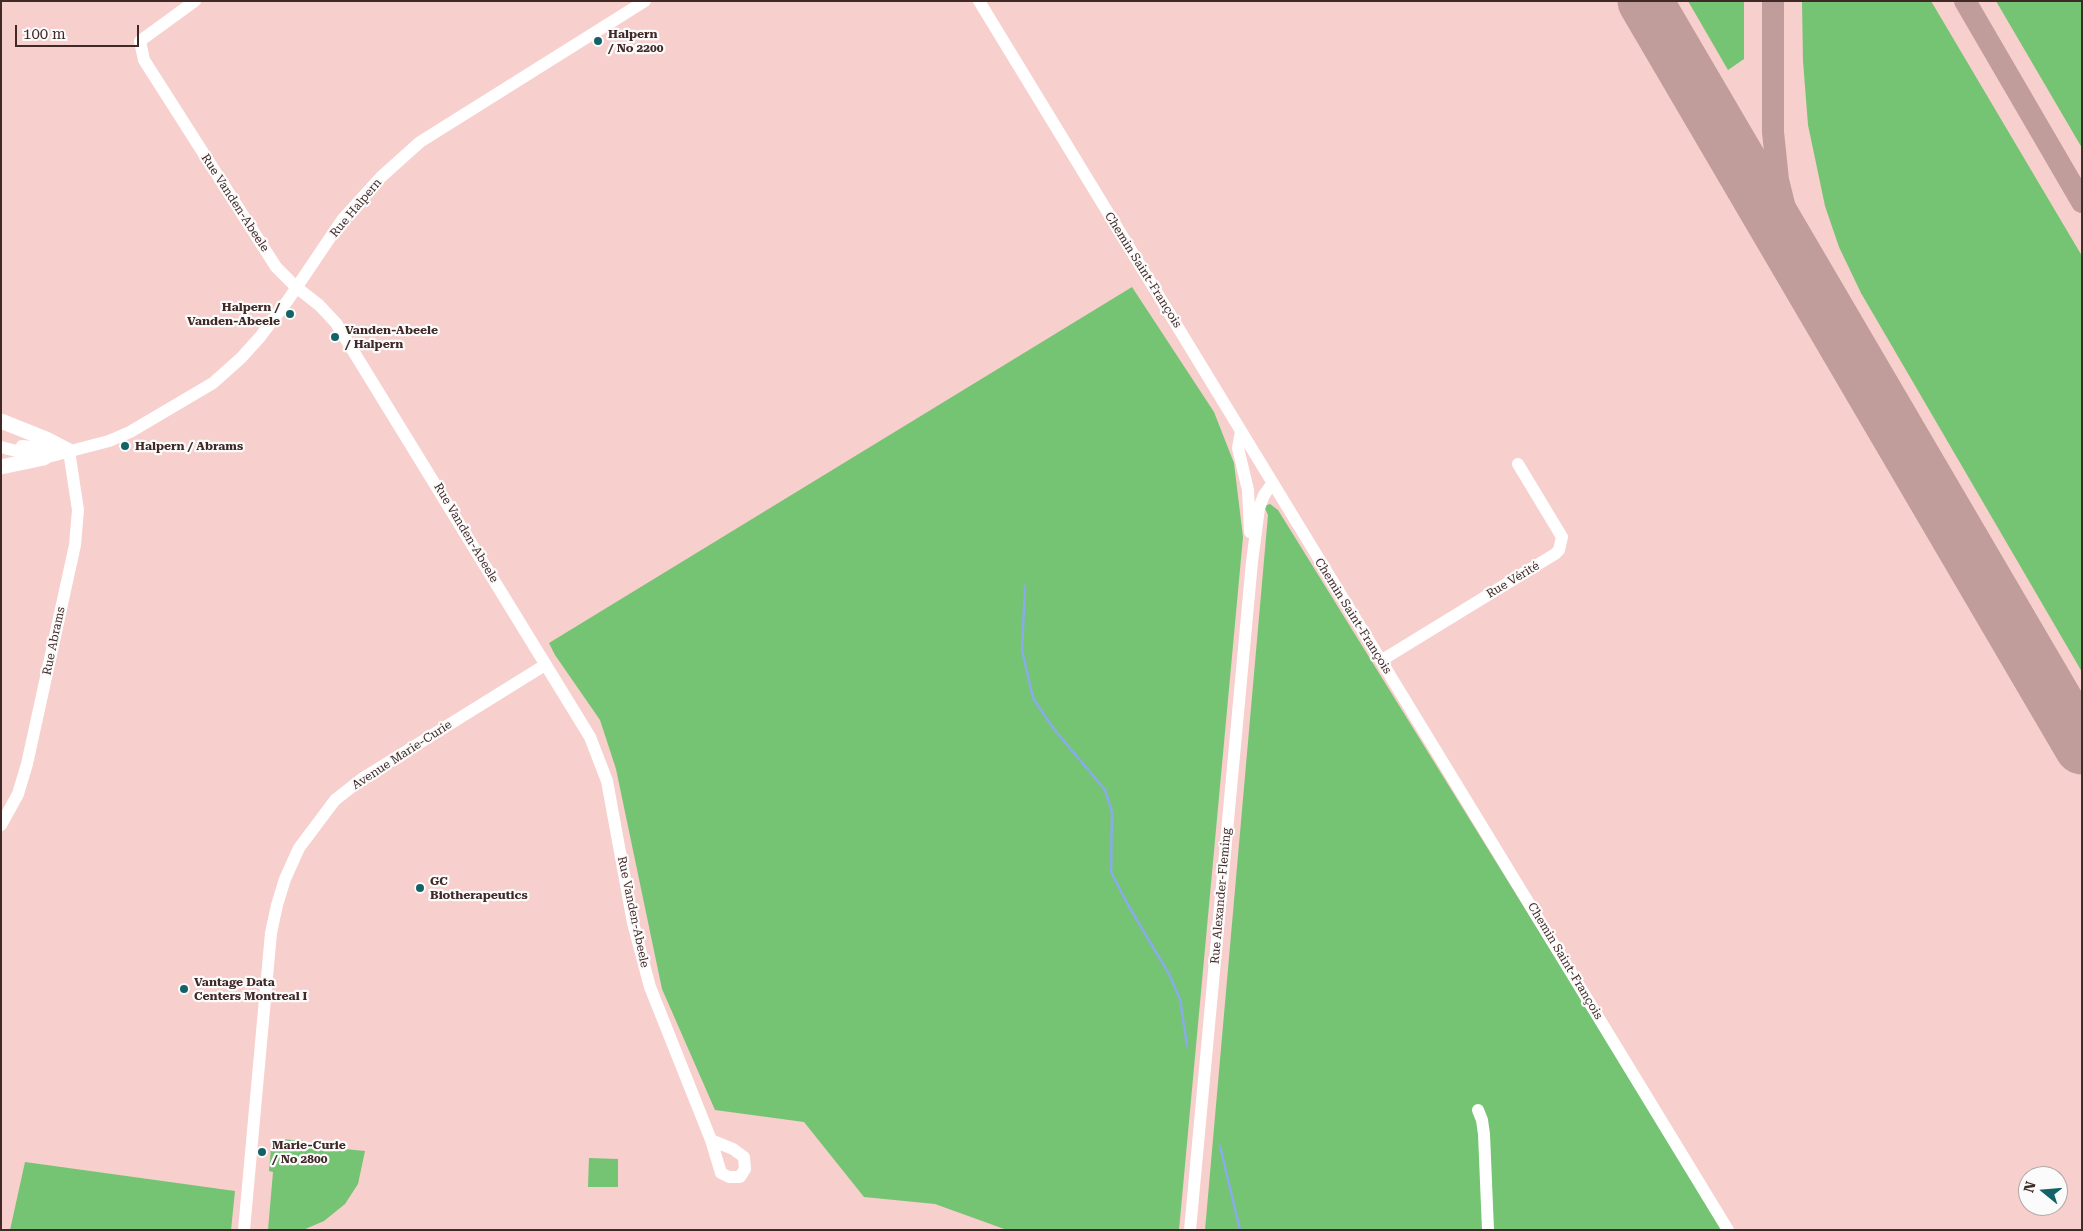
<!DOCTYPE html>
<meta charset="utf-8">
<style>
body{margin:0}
#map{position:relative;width:2083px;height:1231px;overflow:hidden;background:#f7cfcc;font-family:"Roboto Serif",serif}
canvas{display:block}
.frame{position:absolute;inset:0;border:2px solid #412927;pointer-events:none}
.north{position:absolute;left:2018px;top:1166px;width:50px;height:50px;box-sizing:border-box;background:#fbfbfb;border:1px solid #b1a7a6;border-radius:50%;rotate:287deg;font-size:14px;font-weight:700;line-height:20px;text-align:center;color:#412927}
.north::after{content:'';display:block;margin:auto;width:18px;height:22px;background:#126268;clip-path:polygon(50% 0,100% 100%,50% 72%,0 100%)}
.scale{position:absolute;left:15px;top:25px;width:124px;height:22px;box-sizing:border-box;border:2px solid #412927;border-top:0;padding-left:6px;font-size:15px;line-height:18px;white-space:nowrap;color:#412927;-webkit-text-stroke:4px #fbfbfb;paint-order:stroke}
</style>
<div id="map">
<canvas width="2083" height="1231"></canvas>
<div class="frame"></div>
<div class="north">N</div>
<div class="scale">100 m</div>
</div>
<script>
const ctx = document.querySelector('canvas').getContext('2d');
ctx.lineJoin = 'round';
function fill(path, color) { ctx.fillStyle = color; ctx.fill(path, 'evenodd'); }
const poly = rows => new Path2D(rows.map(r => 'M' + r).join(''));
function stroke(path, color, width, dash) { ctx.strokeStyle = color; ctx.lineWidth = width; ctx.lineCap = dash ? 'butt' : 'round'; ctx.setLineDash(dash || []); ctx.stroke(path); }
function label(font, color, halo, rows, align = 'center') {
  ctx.font = font + ' "Roboto Serif",serif'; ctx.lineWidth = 4.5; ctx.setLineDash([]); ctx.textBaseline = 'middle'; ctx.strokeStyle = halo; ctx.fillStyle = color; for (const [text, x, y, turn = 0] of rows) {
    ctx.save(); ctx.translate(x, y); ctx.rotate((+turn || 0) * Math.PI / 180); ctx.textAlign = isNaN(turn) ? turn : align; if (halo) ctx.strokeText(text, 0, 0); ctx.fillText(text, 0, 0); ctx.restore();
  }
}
const green = poly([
 [1688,1,1744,1,1744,59,1728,70],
 [1802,1,1931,1,2082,256,2082,672,1861,293,1839,247,1825,206,1808,125,1803,61],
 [1996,1,2082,1,2082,148],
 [1132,287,1214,412,1234,463,1243,537,1179,1230,1007,1230,935,1204,864,1197,804,1122,715,1110,662,989,616,769,600,720,555,655,549,643],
 [1270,504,1278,510,1724,1230,1205,1230,1268,515,1264,506],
 [281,1139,305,1141,305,1145,365,1151,358,1184,345,1204,324,1221,303,1230,268,1230,273,1172,269,1171,271,1148],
 [589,1158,618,1159,618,1187,588,1187],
 [25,1162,235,1191,231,1230,10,1230]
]);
const stream = poly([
 [1025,586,1022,650,1033,698,1053,728,1105,790,1112,812,1111,872,1128,905,1169,974,1180,999,1187,1046],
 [1220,1146,1240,1230]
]);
const taxiway = poly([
 [1773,1,1773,132,1778,180,1794,244,1816,293],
 [1965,1,2082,202],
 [2076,737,2082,746]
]);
const runway = poly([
 [1645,1,2082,747]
]);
const minor = poly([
 [195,1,140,41,144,60,276,267,296,287,319,305,336,323,590,737,607,781,633,923,650,987,711,1140,721,1173,729,1177,740,1177,745,1169,744,1157,733,1149,711,1140],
 [979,1,1728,1230],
 [1241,431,1238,448,1248,490,1250,532],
 [22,446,64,450],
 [1,447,44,458,109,441,130,432,213,383,241,358,260,337,288,300,342,220,381,177,420,142,645,1],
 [1382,660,1555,554,1559,550,1562,537,1518,464],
 [1,825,18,794,27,764,75,545,78,510,69,451],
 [1478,1110,1482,1120,1484,1134,1488,1230],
 [244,1230,271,933,277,905,285,879,299,848,335,800,363,778,545,665],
 [1190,1230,1252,562,1259,508,1264,495,1272,484]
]);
const major = poly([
 [1,421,46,439,69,451],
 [1,467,44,458]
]);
const markers = [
 [598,41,5,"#126268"],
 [290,314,5,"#126268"],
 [335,337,5,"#126268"],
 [125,446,5,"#126268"],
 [420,888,5,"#126268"],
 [184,989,5,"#126268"],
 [262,1152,5,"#126268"]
];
const poiNames = [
 ["Halpern",608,34],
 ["/ No 2200",608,48],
 ["Halpern /",280,307,"right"],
 ["Vanden-Abeele",280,321,"right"],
 ["Vanden-Abeele",345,330],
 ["/ Halpern",345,344],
 ["Halpern / Abrams",135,446],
 ["GC",430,881],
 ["Biotherapeutics",430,895],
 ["Vantage Data",194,982],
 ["Centers Montreal I",194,996],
 ["Marie-Curie",272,1145],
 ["/ No 2800",272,1159]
];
const streetNames = [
 ["Rue Vanden-Abeele",235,203,57],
 ["Rue Halpern",356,208,-50],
 ["Chemin Saint-François",1143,270,58],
 ["Rue Vanden-Abeele",466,533,59],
 ["Rue Vérité",1513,580,-31],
 ["Chemin Saint-François",1353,616,58],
 ["Rue Abrams",54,641,-78],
 ["Avenue Marie-Curie",402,755,-33],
 ["Rue Alexander-Fleming",1221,896,-85],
 ["Rue Vanden-Abeele",633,912,78],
 ["Chemin Saint-François",1565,961,59]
];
fill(green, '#75c473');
stroke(stream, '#8aabeb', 2.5);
stroke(taxiway, '#c09d9a', 22);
stroke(runway, '#c09d9a', 55);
stroke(minor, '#fff', 12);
stroke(major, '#fff', 15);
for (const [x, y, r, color] of markers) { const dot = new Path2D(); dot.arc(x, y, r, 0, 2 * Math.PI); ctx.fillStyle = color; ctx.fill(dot); stroke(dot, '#fbfbfb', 2); }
label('bold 12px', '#412927', '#fbfbfb', poiNames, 'left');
label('12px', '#412927', '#fbfbfb', streetNames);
</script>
